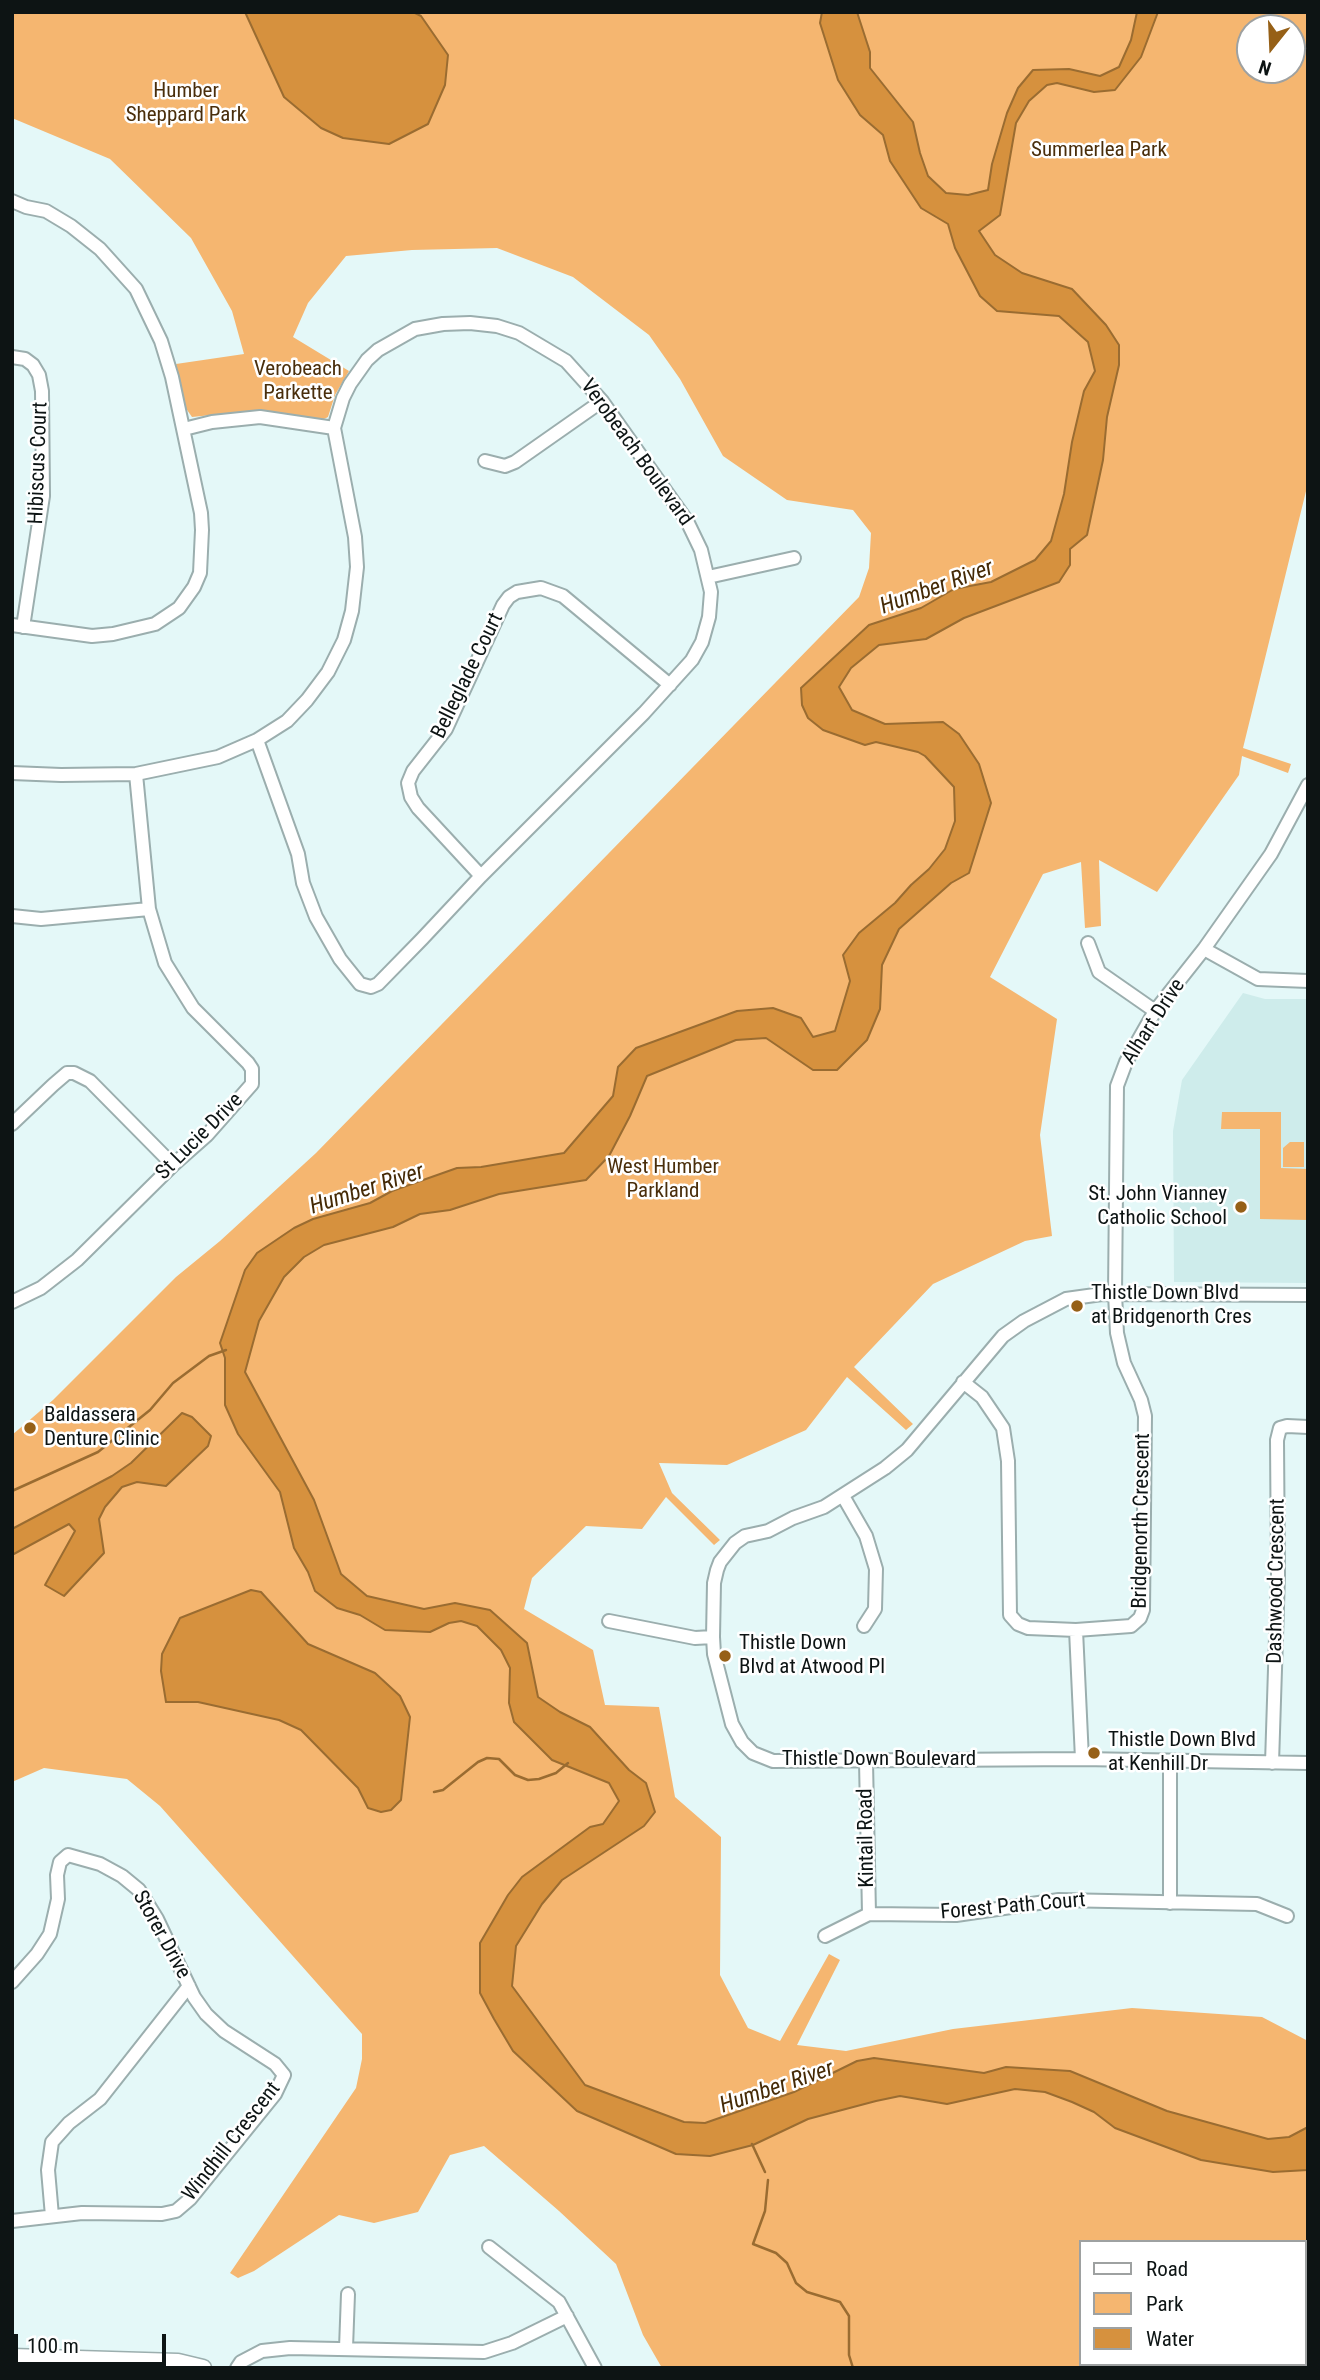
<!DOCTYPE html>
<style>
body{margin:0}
#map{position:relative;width:1320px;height:2380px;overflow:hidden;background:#e4f8f8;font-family:"Roboto Condensed",sans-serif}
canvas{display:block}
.frame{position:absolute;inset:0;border:14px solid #0d1414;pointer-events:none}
.legend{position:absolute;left:1079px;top:2240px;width:228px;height:126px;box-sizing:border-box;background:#fff;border:2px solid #9ea1a1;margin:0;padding:9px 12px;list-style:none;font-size:21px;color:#0d1414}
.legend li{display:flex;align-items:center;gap:14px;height:35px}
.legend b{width:35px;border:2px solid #9ea1a1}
.north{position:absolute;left:1236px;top:14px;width:70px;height:70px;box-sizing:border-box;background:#fff;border:2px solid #9ea1a1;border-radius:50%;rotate:198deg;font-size:19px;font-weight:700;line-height:28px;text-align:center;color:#0d1414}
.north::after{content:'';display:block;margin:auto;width:24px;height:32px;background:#966017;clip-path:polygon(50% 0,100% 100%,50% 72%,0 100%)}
.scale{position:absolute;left:14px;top:2334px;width:152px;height:32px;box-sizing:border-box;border:4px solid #0d1414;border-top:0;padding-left:9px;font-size:21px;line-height:24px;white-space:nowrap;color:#0d1414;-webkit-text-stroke:5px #fff;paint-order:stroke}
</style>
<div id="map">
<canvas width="1320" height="2380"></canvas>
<div class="frame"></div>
<ul class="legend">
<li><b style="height:9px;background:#fff"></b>Road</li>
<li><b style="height:19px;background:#f5b670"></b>Park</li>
<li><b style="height:19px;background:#d6913e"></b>Water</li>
</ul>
<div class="north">N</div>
<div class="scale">100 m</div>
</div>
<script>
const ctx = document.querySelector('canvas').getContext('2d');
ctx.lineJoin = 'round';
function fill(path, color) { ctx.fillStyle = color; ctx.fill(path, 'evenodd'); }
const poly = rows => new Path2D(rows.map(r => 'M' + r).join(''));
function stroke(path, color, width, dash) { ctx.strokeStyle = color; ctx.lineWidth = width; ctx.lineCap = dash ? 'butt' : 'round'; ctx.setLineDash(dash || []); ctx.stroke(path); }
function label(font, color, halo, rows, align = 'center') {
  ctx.font = font + ' "Roboto Condensed",sans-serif'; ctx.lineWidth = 5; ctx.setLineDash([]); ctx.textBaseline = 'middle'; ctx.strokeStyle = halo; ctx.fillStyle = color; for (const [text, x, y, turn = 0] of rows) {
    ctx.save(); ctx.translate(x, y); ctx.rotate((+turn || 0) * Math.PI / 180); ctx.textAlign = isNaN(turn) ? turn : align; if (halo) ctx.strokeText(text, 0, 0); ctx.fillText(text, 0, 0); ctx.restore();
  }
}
const built = poly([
 [1243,993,1265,999,1308,999,1308,1283,1174,1282,1173,1131,1182,1080],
 [1304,2296,1308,2296,1308,2368,1229,2368,1228,2364,1304,2364]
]);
const green = poly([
 [12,12,822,12,820,23,838,80,860,115,883,135,890,161,921,208,948,224,955,248,997,311,1059,316,1088,341,1089,307,1072,289,1022,273,995,255,979,231,946,193,928,176,920,153,913,122,870,68,870,52,857,12,1308,12,1308,483,1243,748,1291,764,1288,773,1242,756,1239,775,1157,892,1099,860,1101,926,1085,928,1081,862,1043,874,990,977,1057,1019,1040,1135,1052,1236,1025,1241,933,1284,854,1367,913,1424,906,1430,847,1377,806,1430,727,1465,659,1463,672,1493,720,1540,714,1545,666,1497,642,1529,586,1526,532,1578,524,1609,593,1650,605,1705,659,1707,675,1797,721,1837,720,1975,748,2028,780,2041,829,1954,840,1960,797,2045,846,2051,953,2029,1132,2008,1262,2017,1308,2041,1308,2331,1304,2330,1304,2242,1080,2242,1080,2364,1228,2364,1229,2368,662,2368,643,2335,616,2264,559,2211,484,2146,450,2155,418,2212,374,2223,339,2215,254,2271,238,2278,230,2273,356,2088,362,2059,362,2034,160,1806,127,1779,44,1768,12,1782,12,1435,53,1400,176,1277,220,1241,316,1153,859,597,869,568,871,533,853,510,787,500,723,456,680,379,649,335,573,277,497,248,412,250,346,256,308,303,293,337,349,371,335,395,328,417,318,422,250,411,192,417,185,407,176,364,244,354,232,311,191,238,110,159,12,118],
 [1250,28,1292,28,1292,70,1250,70],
 [1222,1112,1281,1112,1281,1168,1308,1169,1308,1220,1260,1219,1260,1129,1221,1129],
 [1290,1142,1304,1142,1304,1167,1283,1167,1283,1148]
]);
const water = poly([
 [245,12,413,12,421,16,448,55,445,85,428,124,389,144,343,138,321,128,284,97,245,12],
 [822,12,857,12,870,52,870,68,913,122,920,153,928,176,946,193,968,195,988,190,992,164,1007,113,1018,88,1033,70,1069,69,1100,76,1119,67,1131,40,1137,12,1158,12,1141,57,1115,90,1094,92,1057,83,1047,85,1029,101,1016,123,1000,215,979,231,995,255,1022,273,1072,289,1106,325,1119,345,1119,365,1107,417,1103,460,1087,535,1070,549,1070,565,1059,582,964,618,926,639,879,645,851,668,839,687,852,710,885,724,943,722,959,734,979,764,991,803,969,873,951,883,899,929,882,965,880,1009,867,1040,837,1070,813,1070,766,1038,736,1040,647,1076,630,1116,609,1156,586,1180,499,1194,450,1210,420,1214,393,1227,324,1245,304,1257,284,1277,259,1321,245,1372,314,1500,341,1574,367,1596,424,1609,455,1603,490,1610,527,1643,538,1697,560,1712,590,1727,629,1770,646,1783,655,1812,644,1826,562,1880,542,1904,516,1946,512,1986,585,2085,684,2122,705,2123,794,2092,857,2061,874,2058,984,2073,1006,2067,1070,2071,1167,2111,1268,2139,1289,2137,1308,2127,1308,2170,1273,2172,1201,2160,1115,2128,1094,2112,1072,2102,1045,2092,1015,2089,947,2104,900,2096,876,2101,808,2119,753,2145,710,2156,676,2154,577,2111,513,2051,494,2019,480,1993,480,1943,508,1895,522,1877,590,1827,603,1824,619,1801,609,1783,552,1760,514,1722,509,1703,510,1668,501,1650,477,1626,461,1621,449,1623,430,1632,385,1630,360,1615,337,1608,315,1591,308,1572,294,1548,280,1492,238,1434,225,1405,225,1358,220,1343,245,1270,257,1253,294,1228,313,1219,370,1203,392,1191,457,1168,481,1167,564,1153,613,1096,618,1067,636,1048,737,1011,773,1008,801,1018,813,1037,835,1031,850,981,843,955,859,933,895,903,911,885,929,869,945,849,955,821,954,787,925,756,918,752,876,742,865,745,823,730,808,718,802,705,801,688,869,625,921,608,954,589,991,582,1035,560,1051,541,1064,494,1072,442,1084,391,1095,371,1088,342,1059,316,997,311,980,296,955,248,948,224,921,208,890,161,883,135,860,115,838,80,820,23,822,12],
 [182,1413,192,1417,211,1436,208,1446,166,1486,137,1482,122,1487,105,1507,99,1519,104,1553,64,1596,45,1585,75,1531,69,1524,12,1555,12,1529,112,1476,131,1463,182,1413],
 [251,1590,261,1592,308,1644,375,1673,400,1696,410,1717,401,1800,391,1810,381,1812,368,1808,358,1788,301,1730,279,1720,198,1702,166,1702,161,1671,162,1654,180,1618,251,1590]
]);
const stream = poly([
 [12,1491,98,1452,150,1410,173,1383,209,1356,226,1350],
 [434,1792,443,1790,478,1762,487,1758,499,1759,515,1775,528,1780,539,1779,556,1773,568,1763],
 [752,2144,765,2172],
 [768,2180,765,2211,753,2244,776,2253,787,2263,796,2283,807,2292,840,2302,849,2316,849,2355,853,2368]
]);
const street = poly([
 [12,201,26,207,46,211,71,226,100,249,136,289,161,341,172,377,201,513,202,530,200,573,194,587,179,608,155,624,113,634,92,636,12,625],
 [12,357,25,359,33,365,39,375,42,391,43,496,23,627],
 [184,429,212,422,260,417,334,428],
 [485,461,505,466,515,462,602,401],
 [708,577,794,558],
 [12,773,61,775,136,774,218,757,257,740,287,721,307,700,328,672,344,640,352,611,357,567,355,537,334,428,343,398,350,384,367,360,378,350,415,329,443,324,470,323,497,326,519,333,566,361,602,401,687,521,701,550,711,592,709,617,702,642,692,660,644,713,481,876,422,939,378,984,371,987,360,984,340,959,316,917,303,883,298,854,257,740],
 [481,876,418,808,411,797,408,783,413,771,446,729,503,605,509,597,517,592,541,588,563,596,670,685],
 [12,916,41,919,149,909],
 [1088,943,1099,972,1155,1011],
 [1204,949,1258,979,1308,981],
 [12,1124,53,1085,67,1073,74,1073,90,1081,173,1165],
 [1308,1295,1102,1294,1066,1299,1024,1321,1003,1336,907,1450,885,1468,824,1507,793,1518,768,1531,745,1536,735,1543,720,1562,717,1570,714,1583,713,1637,714,1654,732,1724,742,1742,753,1753,773,1761,1082,1759,1308,1763],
 [12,1302,41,1288,77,1260,173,1165,207,1135,252,1084,252,1069,248,1063,193,1008,165,963,149,909,136,774],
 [963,1382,982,1397,1003,1428,1008,1461,1010,1615,1018,1624,1028,1628,1076,1630,1131,1626,1140,1618,1143,1610,1145,1416,1141,1400,1124,1363,1117,1333,1115,1294,1117,1086,1126,1062,1155,1011,1204,949,1271,854,1308,785],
 [843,1496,866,1536,876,1569,875,1609,864,1626],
 [609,1621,695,1638,713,1637],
 [1076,1630,1082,1759],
 [866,1761,869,1914],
 [1170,1762,1170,1903],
 [1272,1763,1278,1575,1277,1440,1280,1428,1287,1426,1308,1427],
 [825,1936,869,1914,956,1915,1059,1900,1257,1904,1287,1916],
 [12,1982,37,1954,50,1934,58,1899,57,1875,60,1862,68,1855,100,1864,122,1876,139,1890,157,1919,194,1997,206,2014,224,2031,275,2064,284,2075,275,2094,190,2199,176,2211,162,2214,82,2213,12,2221],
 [52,2216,48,2170,52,2142,69,2123,100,2099,189,1986],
 [489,2247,559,2302,595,2368],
 [346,2348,348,2294],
 [237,2368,241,2362,262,2351,290,2348,484,2352,512,2343,567,2316]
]);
const secondary = poly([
 [12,2357,178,2362,203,2368]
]);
const markers = [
 [1241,1207,7,"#966017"],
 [1077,1306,7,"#966017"],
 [30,1428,7,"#966017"],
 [725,1656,7,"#966017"],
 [1094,1753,7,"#966017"]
];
const parkNames = [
 ["Humber",186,92],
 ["Sheppard Park",186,116],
 ["Summerlea Park",1099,151],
 ["Verobeach",298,370],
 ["Parkette",298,394],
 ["West Humber",663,1168],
 ["Parkland",663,1192]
];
const streetNames = [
 ["Verobeach Boulevard",636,453,54],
 ["Hibiscus Court",39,463,-88],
 ["Belleglade Court",468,676,-64],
 ["Alhart Drive",1154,1022,-57],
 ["St Lucie Drive",200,1137,-45],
 ["Bridgenorth Crescent",1142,1521,-89],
 ["Dashwood Crescent",1277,1581,-89],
 ["Thistle Down Boulevard",879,1760],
 ["Kintail Road",867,1838,-91],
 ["Forest Path Court",1013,1907,-5],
 ["Storer Drive",161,1935,61],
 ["Windhill Crescent",232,2142,-52]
];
const poiNames = [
 ["St. John Vianney",1227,1195,"right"],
 ["Catholic School",1227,1219,"right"],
 ["Thistle Down Blvd",1091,1294],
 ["at Bridgenorth Cres",1091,1318],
 ["Baldassera",44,1416],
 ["Denture Clinic",44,1440],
 ["Thistle Down",739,1644],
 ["Blvd at Atwood Pl",739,1668],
 ["Thistle Down Blvd",1108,1741],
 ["at Kenhill Dr",1108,1765]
];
const waterNames = [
 ["Humber River",937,588,-20],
 ["Humber River",367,1190,-18],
 ["Humber River",777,2088,-19]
];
fill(built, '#ceeceb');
fill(green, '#f5b670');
fill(water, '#d6913e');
stroke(water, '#9a6c31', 2);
stroke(stream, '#9a6c31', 2.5);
stroke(street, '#9baeae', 16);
stroke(secondary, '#9baeae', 19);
stroke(street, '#fff', 12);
stroke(secondary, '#fff', 16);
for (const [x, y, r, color] of markers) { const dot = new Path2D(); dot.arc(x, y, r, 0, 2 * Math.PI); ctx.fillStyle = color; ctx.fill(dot); stroke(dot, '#fff', 2.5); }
label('21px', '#4a2e0b', '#fff', parkNames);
label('21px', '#0d1414', '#fff', streetNames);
label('21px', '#0d1414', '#fff', poiNames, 'left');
label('italic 23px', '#452a06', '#fff', waterNames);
</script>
